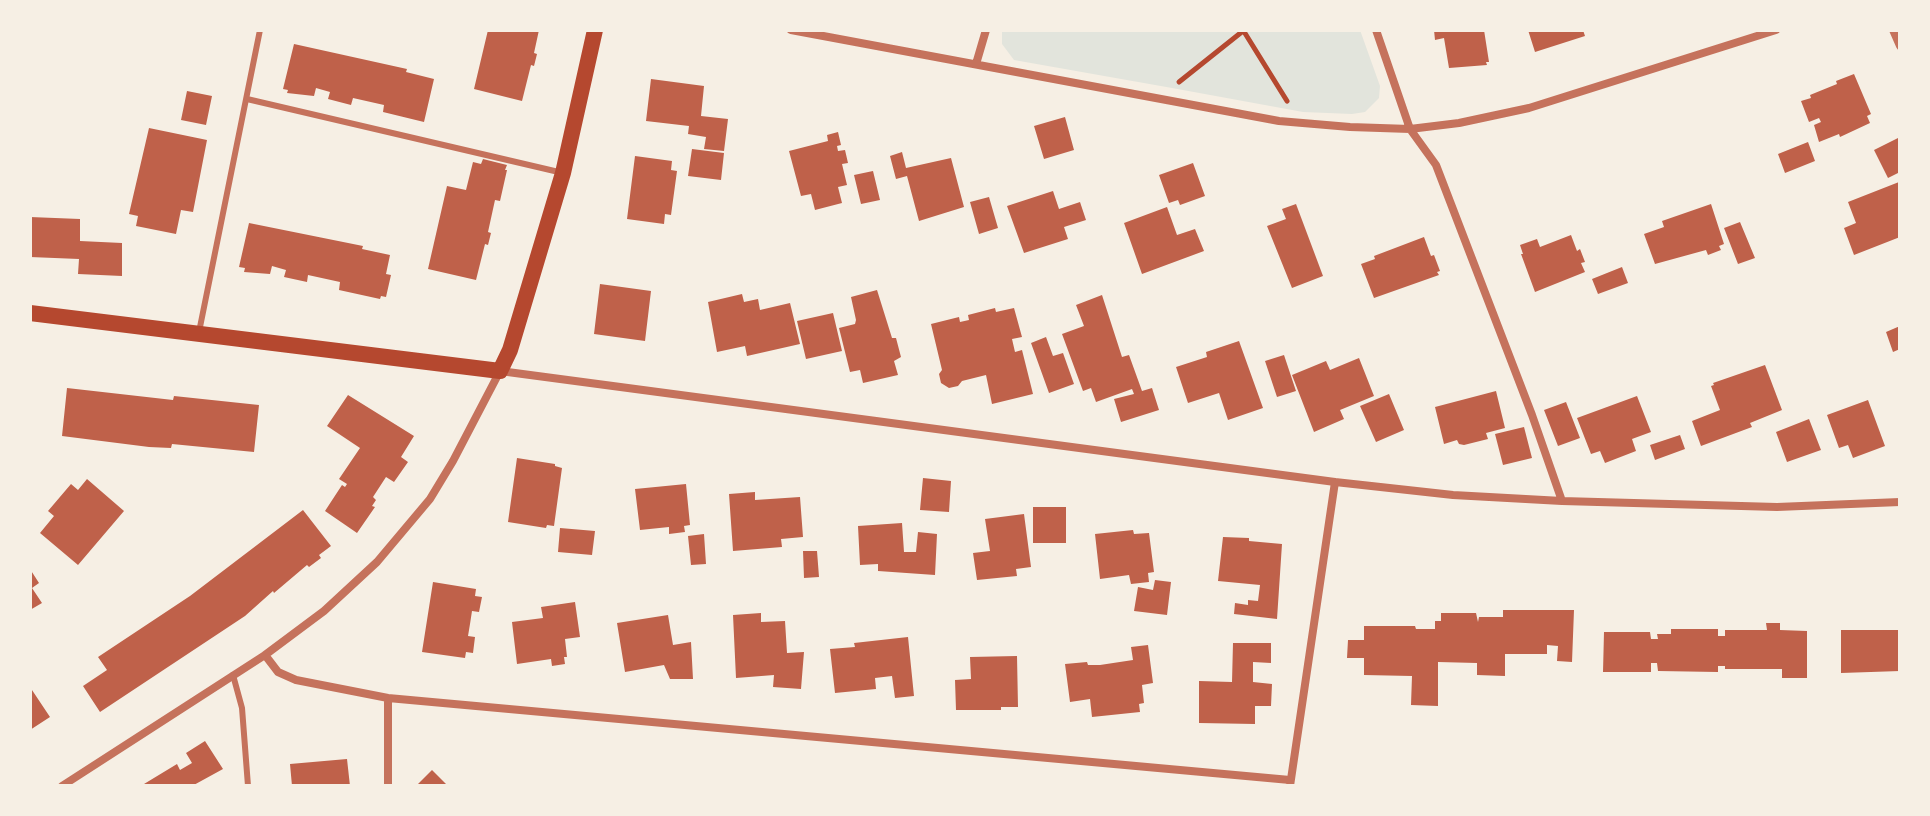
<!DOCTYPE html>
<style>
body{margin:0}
#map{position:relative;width:1930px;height:816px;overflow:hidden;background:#f6efe4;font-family:"Alegreya Sans",sans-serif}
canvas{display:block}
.frame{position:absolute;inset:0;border:32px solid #f6efe4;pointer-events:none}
</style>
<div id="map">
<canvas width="1930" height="816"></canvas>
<div class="frame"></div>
</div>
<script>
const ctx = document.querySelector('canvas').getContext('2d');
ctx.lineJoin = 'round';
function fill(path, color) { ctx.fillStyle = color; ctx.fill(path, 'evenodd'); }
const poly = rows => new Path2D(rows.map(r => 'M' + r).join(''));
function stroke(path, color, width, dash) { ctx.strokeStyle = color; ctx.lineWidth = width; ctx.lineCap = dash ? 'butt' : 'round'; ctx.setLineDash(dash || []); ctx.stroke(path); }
const green = poly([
 [1002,30,1360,30,1380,86,1379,98,1365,112,1352,114,1303,112,1172,88,1014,60,1002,44]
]);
const building = poly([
 [488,30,539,30,534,53,537,54,534,66,531,65,522,101,474,89],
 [1434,30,1484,30,1489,62,1486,62,1487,65,1449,68,1444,38,1435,40],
 [1528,30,1583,30,1585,36,1535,52],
 [294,44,407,69,406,72,434,79,424,122,383,112,384,105,353,98,351,105,328,99,330,92,316,88,314,96,287,93,288,90,283,89],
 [1854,74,1871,114,1867,116,1870,123,1840,137,1839,134,1819,142,1814,125,1821,122,1819,118,1809,122,1801,101,1811,98,1810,95,1837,84,1836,81],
 [651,79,704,86,701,116,728,119,724,151,704,149,706,137,688,134,689,126,646,121],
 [187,91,212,96,206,125,181,120],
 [1065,117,1074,150,1044,159,1034,126],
 [149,128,207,140,193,212,181,210,176,234,136,226,138,216,129,214],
 [838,132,841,145,837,146,838,151,845,150,848,163,842,164,847,185,838,187,842,203,815,210,811,194,801,196,789,151,828,141,827,135],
 [1900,137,1900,172,1888,178,1874,150],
 [1808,142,1815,161,1785,173,1778,154],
 [692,149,724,153,721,180,688,176],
 [902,152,906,168,951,158,964,207,919,221,907,176,896,179,890,156],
 [635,156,672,161,671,170,677,171,671,215,665,214,664,224,627,219],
 [483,159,507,165,505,170,507,170,500,201,495,200,488,232,491,233,488,245,485,244,476,280,428,269,447,186,466,190,473,162,481,164],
 [1193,163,1205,196,1180,205,1178,200,1169,203,1159,175],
 [873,171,880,200,861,204,854,175],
 [1899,182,1900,237,1854,255,1844,228,1856,223,1848,202],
 [1053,191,1059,209,1080,202,1086,220,1064,227,1068,239,1024,253,1007,206],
 [989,197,998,228,979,234,970,202],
 [1296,204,1323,276,1292,288,1267,226,1286,219,1282,209],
 [1711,204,1724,244,1719,246,1721,250,1708,255,1706,250,1655,264,1644,234,1664,227,1662,221],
 [1167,207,1177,235,1195,229,1204,251,1142,274,1124,223],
 [30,217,80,219,80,241,122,243,122,276,78,274,79,259,30,257],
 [1740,222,1755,258,1738,264,1724,228],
 [249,223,363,246,362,249,390,255,386,274,391,275,386,297,381,296,380,299,339,290,340,282,308,275,307,282,284,277,286,270,272,266,270,274,244,272,245,268,239,267],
 [1571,235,1577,251,1580,249,1585,262,1581,263,1585,272,1535,292,1521,254,1523,254,1520,245,1537,239,1540,247],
 [1424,237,1431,256,1434,255,1440,271,1437,272,1439,275,1374,298,1361,264,1375,259,1374,256],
 [1622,267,1628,283,1598,294,1592,279],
 [600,284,651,291,645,341,594,334],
 [877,290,892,338,896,338,901,357,894,361,898,375,863,383,860,370,850,372,839,328,855,324,856,320,851,297],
 [742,294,744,302,758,299,760,310,790,303,800,344,747,356,745,346,717,352,708,302],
 [1102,295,1122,357,1129,355,1142,391,1152,388,1159,410,1121,422,1114,399,1134,394,1132,389,1096,402,1091,388,1083,391,1062,334,1084,326,1076,305],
 [995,308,996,312,1014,308,1022,337,1012,339,1015,352,1022,350,1033,394,992,404,986,375,962,381,958,386,949,388,941,383,939,374,942,370,931,324,959,317,960,322,969,320,968,315],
 [833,313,842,351,806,359,797,321],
 [1900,326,1900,349,1893,352,1886,332],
 [1046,337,1053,356,1063,353,1074,384,1049,393,1031,343],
 [1239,341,1263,408,1228,420,1219,393,1188,403,1176,367,1207,357,1206,352],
 [1284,355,1296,391,1277,397,1265,361],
 [1359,358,1374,396,1340,410,1344,419,1314,432,1292,375,1326,361,1330,370],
 [1765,365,1782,410,1750,423,1752,427,1701,446,1692,421,1720,410,1711,386,1714,385,1713,383],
 [67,388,173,400,174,396,259,405,254,452,172,444,171,448,149,447,62,436],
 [1496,391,1505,428,1486,433,1488,439,1464,445,1459,444,1457,440,1444,444,1435,407],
 [1389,394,1404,430,1376,442,1360,406],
 [348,395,414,436,401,457,408,462,394,482,386,477,373,497,376,500,372,506,375,507,357,533,325,511,342,485,345,487,347,484,339,479,360,448,327,426],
 [1637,396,1651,432,1632,439,1636,451,1605,463,1600,451,1591,454,1577,418],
 [1868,400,1885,446,1853,458,1848,445,1839,448,1827,415],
 [1566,402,1580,438,1558,446,1544,410],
 [1809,419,1821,450,1787,462,1776,432],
 [1524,427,1532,458,1503,465,1495,434],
 [1680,435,1685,449,1655,460,1650,445],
 [517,458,555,464,555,466,562,468,554,526,547,525,546,528,508,522],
 [923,478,951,481,949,512,920,510],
 [87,479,124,511,78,565,40,533,54,516,48,511,71,484,78,490],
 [686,484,690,525,684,526,685,532,669,534,669,527,640,530,635,489],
 [755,492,755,500,800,497,803,537,781,539,782,547,733,551,729,494],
 [1033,507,1066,507,1066,543,1033,543],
 [303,510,331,546,319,555,321,558,309,567,307,565,274,593,273,591,245,616,100,712,83,686,107,670,98,657,190,596],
 [1024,514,1031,567,1016,569,1017,576,977,580,973,553,990,551,985,519],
 [902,523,904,552,916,552,918,532,937,534,935,575,878,571,878,564,860,565,858,526],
 [560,528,595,531,592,555,558,552],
 [1133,530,1134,534,1149,533,1154,572,1148,573,1149,582,1131,584,1129,575,1100,579,1095,534],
 [704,534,706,564,691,565,688,536],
 [1223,537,1249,538,1249,541,1282,544,1277,619,1234,614,1235,603,1248,605,1248,600,1258,601,1260,585,1218,581],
 [803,551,817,551,819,577,804,578],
 [30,569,39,583,32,588,42,603,30,610],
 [1155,580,1171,582,1167,615,1134,611,1138,587,1153,590],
 [433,582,476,589,475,596,482,597,479,612,472,611,470,624,468,636,475,637,473,653,466,652,465,658,422,652],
 [575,602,580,637,565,639,567,657,564,657,565,664,552,666,551,659,517,664,512,622,543,618,541,607],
 [1503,610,1574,610,1572,662,1557,661,1558,646,1547,645,1547,654,1505,654,1505,676,1477,675,1477,663,1438,662,1438,706,1411,705,1412,676,1364,675,1364,658,1347,658,1348,640,1364,640,1364,626,1415,626,1416,629,1435,629,1435,621,1441,621,1441,613,1476,613,1478,622,1479,617,1503,617],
 [761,613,761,622,785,621,787,653,804,652,801,689,773,687,774,675,736,678,733,615],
 [668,615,673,645,691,642,693,679,670,679,664,665,625,672,617,623],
 [1766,623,1780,623,1780,630,1807,631,1807,678,1782,678,1782,669,1725,669,1725,666,1718,666,1718,672,1658,671,1657,663,1651,663,1651,672,1603,672,1604,632,1650,632,1651,639,1658,639,1657,634,1671,634,1671,629,1718,629,1718,636,1725,636,1725,630,1767,630],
 [1841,630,1900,630,1900,671,1841,673],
 [908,637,914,696,895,698,892,676,875,678,876,689,835,693,830,649,855,647,854,643],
 [1233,643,1271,643,1271,663,1253,662,1253,682,1272,684,1271,706,1255,706,1255,724,1199,723,1199,681,1232,682],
 [1148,645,1153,683,1142,685,1144,703,1139,704,1140,712,1092,717,1090,699,1070,702,1065,664,1087,662,1088,665,1100,665,1133,660,1131,647],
 [1017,656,1018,707,1001,707,1001,710,956,710,955,680,971,679,970,657],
 [30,687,50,717,30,730],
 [205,741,223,769,192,786,146,786,144,784,177,764,180,770,192,763,186,753],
 [347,759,350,786,292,786,290,764],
 [432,770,448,786,416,786]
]);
const path = poly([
 [1243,30,1287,101],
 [1179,82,1243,31]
]);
const service = poly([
 [247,99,563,173],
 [199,332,260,30],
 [233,675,242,708,248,786]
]);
const minor = poly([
 [791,30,1279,121,1350,127,1410,129,1459,123,1529,108,1776,30],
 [1376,30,1410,129,1436,165,1532,415,1562,501],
 [1893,30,1900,46],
 [976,64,986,30],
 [265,655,278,672,296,680,388,698,1290,780],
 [388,698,388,786],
 [62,786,265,655,324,611,377,562,430,499,453,461,500,371,1335,482,1453,495,1562,501,1777,507,1900,502],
 [1290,786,1335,482]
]);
const secondary = poly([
 [30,313,500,371,510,350,563,173,595,30]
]);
fill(green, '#e2e4dc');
fill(building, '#bf614a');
stroke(path, '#b5482f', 5);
stroke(service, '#c5725c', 6);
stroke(minor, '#c5725c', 8);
stroke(secondary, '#b5482f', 16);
</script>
